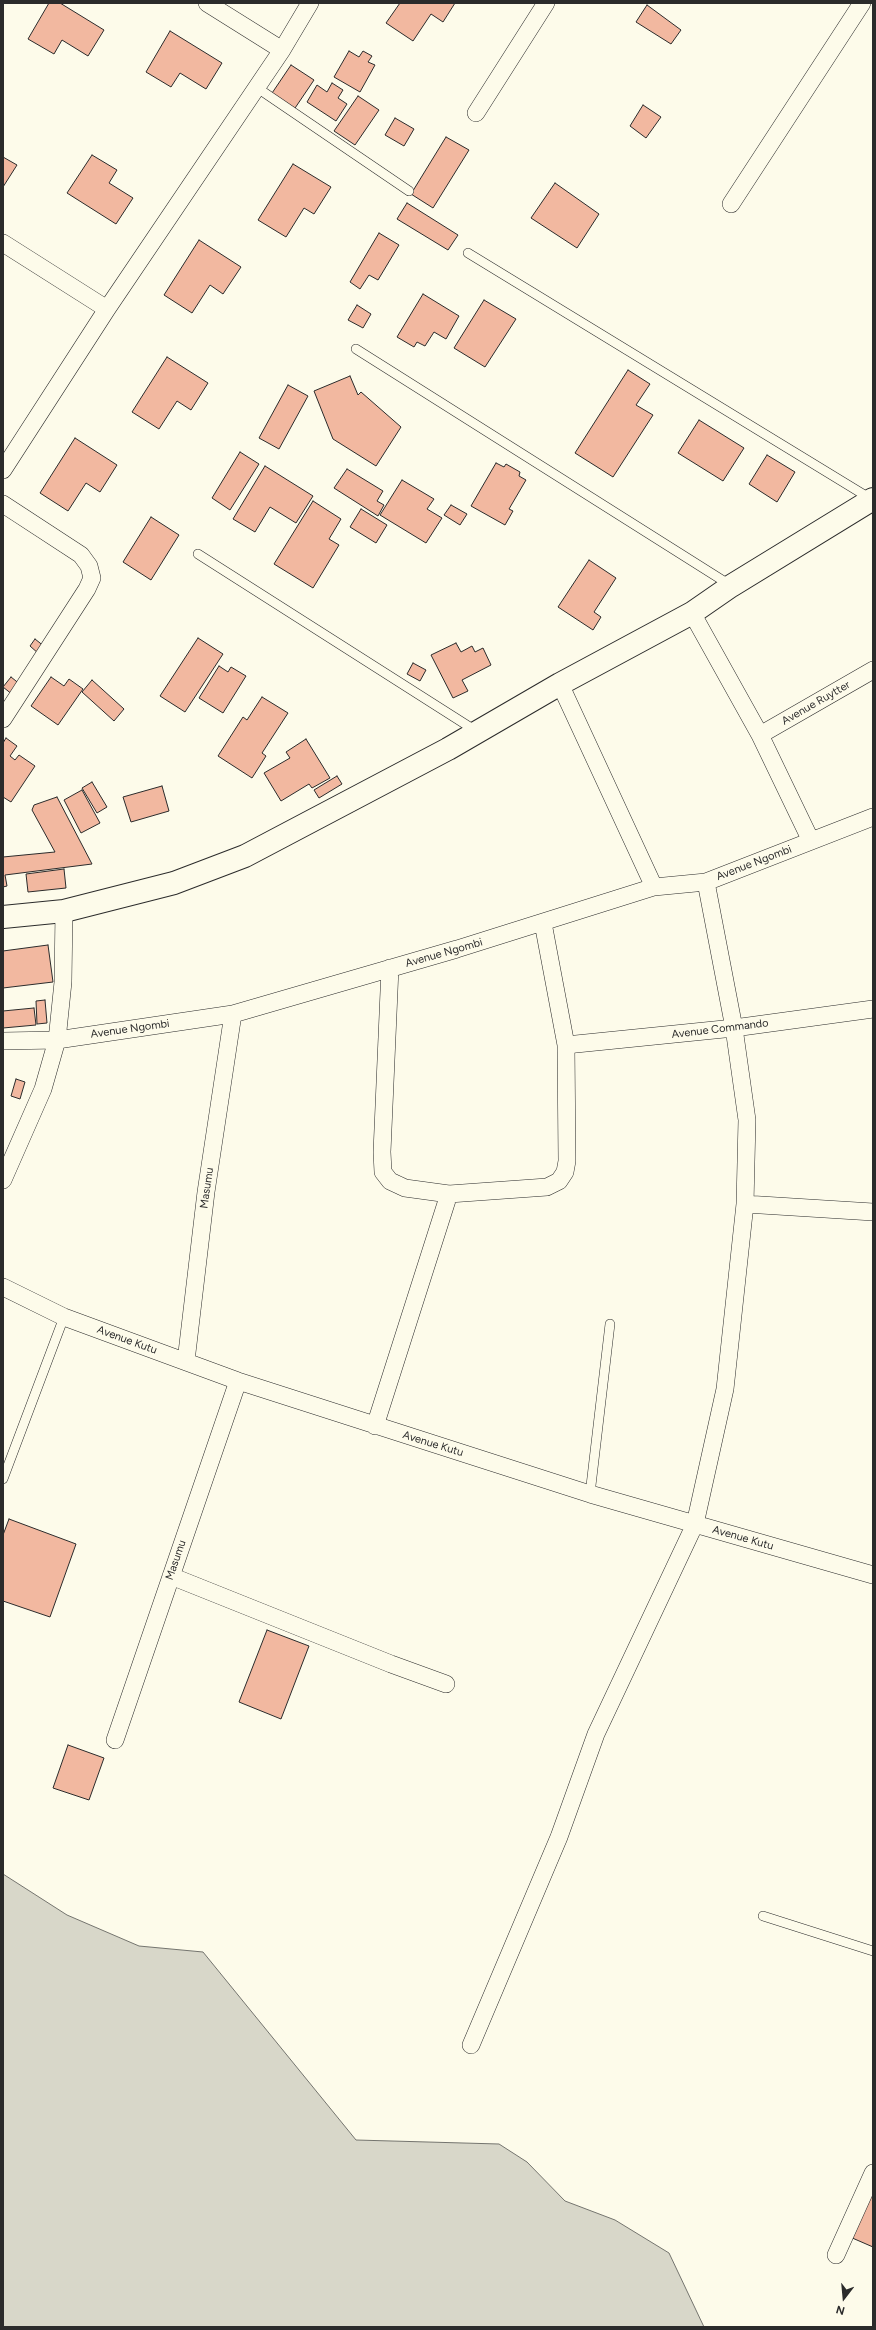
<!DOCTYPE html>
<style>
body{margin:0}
#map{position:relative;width:876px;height:2330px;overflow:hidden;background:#fdfbea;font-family:Figtree,sans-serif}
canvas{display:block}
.frame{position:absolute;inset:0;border:4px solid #2b2b2b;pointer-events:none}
.north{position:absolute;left:824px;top:2278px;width:40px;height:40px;-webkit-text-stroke:3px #fdfbea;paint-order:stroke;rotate:196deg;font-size:11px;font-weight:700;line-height:16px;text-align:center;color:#2b2b2b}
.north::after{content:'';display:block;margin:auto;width:14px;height:18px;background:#2b2b2b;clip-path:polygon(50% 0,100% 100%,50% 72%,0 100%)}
</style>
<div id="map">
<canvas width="876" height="2330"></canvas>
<div class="frame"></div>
<div class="north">N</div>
</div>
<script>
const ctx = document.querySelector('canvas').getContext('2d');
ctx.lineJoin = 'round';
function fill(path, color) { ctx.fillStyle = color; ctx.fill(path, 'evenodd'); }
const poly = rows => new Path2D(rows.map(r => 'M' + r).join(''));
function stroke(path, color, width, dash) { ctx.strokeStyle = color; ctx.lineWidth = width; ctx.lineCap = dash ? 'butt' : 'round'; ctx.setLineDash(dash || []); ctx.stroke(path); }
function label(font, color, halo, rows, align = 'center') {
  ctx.font = font + ' Figtree,sans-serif'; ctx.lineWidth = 3; ctx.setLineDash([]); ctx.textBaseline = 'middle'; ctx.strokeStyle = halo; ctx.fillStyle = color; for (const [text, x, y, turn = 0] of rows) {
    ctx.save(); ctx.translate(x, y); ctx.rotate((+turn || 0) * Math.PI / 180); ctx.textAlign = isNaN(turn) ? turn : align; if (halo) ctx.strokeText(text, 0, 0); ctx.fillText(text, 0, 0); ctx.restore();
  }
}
const water = poly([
 [3,1874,67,1915,139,1946,203,1952,356,2140,499,2144,527,2162,565,2201,615,2220,669,2253,704,2327,3,2327,3,1874]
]);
const building = poly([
 [49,3,60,3,104,30,88,56,62,40,54,54,28,39,49,3],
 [400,3,455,3,443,22,431,14,413,41,386,23,400,3],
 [647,5,681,30,671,44,636,22,647,5],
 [170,31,222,63,206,89,180,73,171,87,146,72,170,31],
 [349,51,359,57,363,51,372,56,368,62,375,65,360,92,334,77,349,51],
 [291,65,314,80,291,114,268,99,291,65],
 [332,83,343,90,338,98,347,104,336,121,307,102,317,85,327,92,332,83],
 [358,96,379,110,355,145,334,131,358,96],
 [643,105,661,117,646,138,630,126,643,105],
 [395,118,414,129,404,146,385,135,395,118],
 [446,137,469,150,433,208,411,194,446,137],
 [92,155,117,170,109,183,133,198,116,224,67,193,92,155],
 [3,157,17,165,3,187,3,157],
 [293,164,331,187,314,214,304,208,286,237,258,220,293,164],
 [555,183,599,214,577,248,531,218,555,183],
 [407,203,458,235,448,250,397,219,407,203],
 [379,233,399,245,378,280,369,275,360,289,350,282,379,233],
 [199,240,241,267,223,294,210,285,192,313,164,295,199,240],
 [423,294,459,316,446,339,434,332,425,346,417,342,414,347,397,337,423,294],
 [484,300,516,319,485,367,454,348,484,300],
 [357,305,371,314,363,328,348,320,357,305],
 [167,357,208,383,191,410,177,401,159,429,132,412,167,357],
 [628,370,650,384,636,405,653,415,613,477,575,453,628,370],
 [350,376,358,395,361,392,401,427,376,466,333,439,314,391,350,376],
 [288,385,308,396,279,449,259,438,288,385],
 [699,420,744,448,723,481,678,453,699,420],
 [75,438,117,465,100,492,86,483,68,511,40,493,75,438],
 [240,452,259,464,230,510,212,498,240,452],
 [767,455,795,472,777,502,749,484,767,455],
 [496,463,504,467,506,464,520,472,519,476,526,480,509,509,513,511,505,525,471,506,496,463],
 [265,466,313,496,296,523,270,507,255,532,233,519,265,466],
 [347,469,383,491,377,501,384,505,378,516,334,488,347,469],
 [402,480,434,499,427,509,442,518,426,543,380,515,402,480],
 [313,501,341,519,329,539,339,545,313,588,274,564,313,501],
 [451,505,467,514,460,525,444,515,451,505],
 [361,509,387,525,376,543,350,527,361,509],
 [151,517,179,535,151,580,123,562,151,517],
 [589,560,616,578,594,612,601,617,593,630,558,607,589,560],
 [198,638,223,654,185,712,160,696,198,638],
 [35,639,45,647,39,654,30,646,35,639],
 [456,643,461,652,472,646,475,652,483,648,491,665,462,680,468,691,453,698,431,655,456,643],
 [413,663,426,670,420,681,407,674,413,663],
 [219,666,228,672,231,667,246,676,223,713,199,698,219,666],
 [11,677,21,685,13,695,3,687,11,677],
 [51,677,64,686,69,679,83,689,58,725,31,706,51,677],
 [92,680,124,709,114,721,82,692,92,680],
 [262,697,288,713,262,753,266,756,252,778,218,756,243,717,247,720,262,697],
 [6,738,17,746,10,756,15,760,19,755,35,766,11,802,3,797,3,743,6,738],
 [306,739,330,778,312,788,309,784,281,801,264,773,290,758,286,752,306,739],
 [337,776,342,784,319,798,314,790,337,776],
 [92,782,107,807,97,813,82,788,92,782],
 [162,786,169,811,131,822,123,797,162,786],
 [82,790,100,823,81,833,64,800,82,790],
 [57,797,92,864,5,875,7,886,3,887,3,857,55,852,32,810,34,805,57,797],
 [64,869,66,888,28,892,26,874,64,869],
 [48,945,53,982,3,988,3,951,48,945],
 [45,1000,47,1023,37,1024,36,1001,45,1000],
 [34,1008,36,1025,3,1028,3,1011,34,1008],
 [16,1079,25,1082,20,1099,11,1096,16,1079],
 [9,1519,76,1544,50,1617,3,1601,3,1535,9,1519],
 [267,1630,309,1646,281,1719,239,1702,267,1630],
 [68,1745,104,1758,89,1800,53,1788,68,1745],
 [870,2195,873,2197,873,2247,850,2237,870,2195]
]);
const lane = poly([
 [256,87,409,191],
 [468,253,871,499],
 [356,349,730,585],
 [198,554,476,731],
 [3,1479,64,1317],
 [590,1494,610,1324],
 [763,1916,873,1951]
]);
const street = poly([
 [207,3,282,50],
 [476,113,546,3],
 [731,204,862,3],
 [3,243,107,309],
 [3,470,107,309,282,50,310,3],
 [3,504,81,555,89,566,92,578,87,589,3,719],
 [692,613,760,735,811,841],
 [560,684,654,887],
 [760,735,873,670],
 [390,968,382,1152,383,1172,390,1181,405,1188,449,1194],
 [3,1041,57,1040,233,1014,457,949,654,887,706,882,873,817],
 [566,1045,734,1028,873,1009],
 [3,1180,43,1089,57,1040,63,982,64,911],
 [745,1204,873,1212],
 [3,1287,64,1317,238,1381,590,1494,873,1575],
 [186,1361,206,1192,233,1014],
 [375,1426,449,1194,547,1187,559,1181,565,1172,567,1161,566,1045,543,923],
 [171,1576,391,1664,446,1684],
 [115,1740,238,1381],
 [471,2045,559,1837,596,1734,695,1524,725,1389,745,1204,747,1120,734,1028,706,882],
 [836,2255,873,2173]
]);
const secondary = poly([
 [3,917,64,911,174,883,245,856,448,749,560,684,692,613,731,586,873,499]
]);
const streetNames = [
 ["Avenue Ruytter",816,703,-30],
 ["Avenue Ngombi",754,863,-21],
 ["Avenue Ngombi",444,953,-16],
 ["Avenue Ngombi",130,1029,-8],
 ["Avenue Commando",720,1029,-7],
 ["Masumu",207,1188,-82],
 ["Avenue Kutu",127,1340,20],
 ["Avenue Kutu",433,1444,17],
 ["Avenue Kutu",743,1538,16],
 ["Masumu",176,1560,-71]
];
fill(water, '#d8d7c9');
stroke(water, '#74746e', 1);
fill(building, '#f2b8a0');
stroke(building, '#2b2b2b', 1);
stroke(lane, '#2b2b2b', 10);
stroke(street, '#2b2b2b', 18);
stroke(secondary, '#2b2b2b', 24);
stroke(lane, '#fdfbea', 9);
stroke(street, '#fdfbea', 17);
stroke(secondary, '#fdfbea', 22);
label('11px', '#2b2b2b', '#fdfbea', streetNames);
</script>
